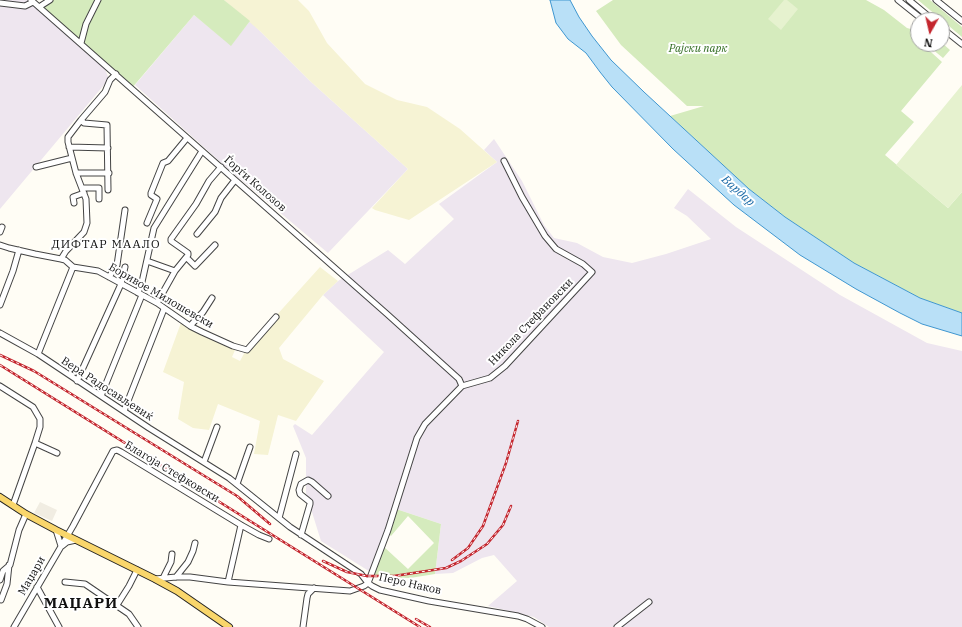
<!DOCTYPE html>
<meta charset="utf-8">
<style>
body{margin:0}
#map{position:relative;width:962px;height:627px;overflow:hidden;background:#fffdf5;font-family:"IBM Plex Serif",serif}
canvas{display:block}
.north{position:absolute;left:910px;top:12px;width:40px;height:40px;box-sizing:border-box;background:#fff;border:1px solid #a0a0a0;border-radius:50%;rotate:188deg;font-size:11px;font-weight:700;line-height:16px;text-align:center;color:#111}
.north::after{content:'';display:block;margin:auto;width:14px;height:18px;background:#c4262e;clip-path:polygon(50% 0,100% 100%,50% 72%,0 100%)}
</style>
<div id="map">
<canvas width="962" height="627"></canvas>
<div class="north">N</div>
</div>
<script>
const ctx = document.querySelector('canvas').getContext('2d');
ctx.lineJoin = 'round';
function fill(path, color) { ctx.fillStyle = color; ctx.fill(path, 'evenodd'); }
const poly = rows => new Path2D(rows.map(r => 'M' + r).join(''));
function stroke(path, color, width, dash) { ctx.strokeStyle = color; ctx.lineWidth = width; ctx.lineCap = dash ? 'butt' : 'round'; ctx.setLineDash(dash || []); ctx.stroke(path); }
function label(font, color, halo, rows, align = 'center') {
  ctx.font = font + ' "IBM Plex Serif",serif'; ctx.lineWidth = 4; ctx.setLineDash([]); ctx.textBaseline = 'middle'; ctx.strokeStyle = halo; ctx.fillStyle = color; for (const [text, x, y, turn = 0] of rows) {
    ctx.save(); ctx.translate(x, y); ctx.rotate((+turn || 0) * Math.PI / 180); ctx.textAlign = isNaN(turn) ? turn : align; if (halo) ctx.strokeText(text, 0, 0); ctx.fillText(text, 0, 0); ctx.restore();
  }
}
const industrial = poly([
 [0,0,31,0,102,62,109,79,0,209],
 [194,15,231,45,250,21,310,81,408,169,328,253,227,168,135,85],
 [494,139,522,181,544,225,554,238,577,243,603,257,632,263,666,254,711,239,687,216,674,208,688,189,736,227,840,295,927,343,962,351,962,627,549,627,534,617,488,606,517,581,494,555,482,558,453,573,435,574,441,524,396,509,372,573,321,541,306,493,306,458,293,426,295,424,312,435,384,352,323,295,338,281,388,250,405,264,454,219,439,204,497,162,484,150]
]);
const farmland = poly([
 [224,0,298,0,309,11,327,43,365,84,397,100,427,107,460,129,497,162,409,220,375,210,372,208,408,169,310,81,261,32],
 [320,267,338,281,323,295,279,348,283,359,324,381,296,421,278,415,268,455,254,454,260,421,218,404,209,430,193,428,178,419,184,382,163,372,182,320,236,348,232,357,240,361,247,348]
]);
const green = poly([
 [52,0,224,0,250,21,231,46,194,15,132,88,42,9],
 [613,0,866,0,884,10,907,28,918,31,918,44,922,44,942,62,901,111,914,122,885,155,948,208,962,192,962,313,920,298,854,263,785,217,749,189,670,116,704,106,687,106,621,45,596,11],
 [918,0,930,0,962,27,962,37],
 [942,43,950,50,943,58,926,44,942,44],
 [396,509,441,524,435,574,410,578,374,577,383,546,408,569,434,543,408,516,391,536,388,533]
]);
const pitch = poly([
 [784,0,787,0,798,9,781,30,768,19],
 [962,85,962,192,948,208,896,165]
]);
const plaza = poly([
 [40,502,57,510,52,521,34,513]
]);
const water = poly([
 [550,0,570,0,579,17,592,36,611,60,644,92,749,189,785,217,854,263,920,298,962,313,962,336,922,324,900,313,856,289,800,255,734,205,673,149,612,87,600,72,586,53,568,39,556,23,550,0]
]);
const minor = poly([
 [31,0,387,314,459,379,462,386],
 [898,0,923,20],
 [909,0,933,20],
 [936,0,962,21],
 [0,3,25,6,33,2],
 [39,7,50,0],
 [942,28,962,44],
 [81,43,86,24,98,0],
 [81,120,84,123,107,125,108,190],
 [69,147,108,148],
 [36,167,72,158],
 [76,173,109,173],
 [82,188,99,188,99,199],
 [74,203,73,197,84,193],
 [147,223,157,199,151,195,151,193,163,163,168,161,187,138],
 [0,232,2,227],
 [197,234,215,212,221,198,235,180],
 [0,245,9,248,35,254,61,259,65,260,73,267,98,271,157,303,190,326,202,332,233,346,247,350,276,317],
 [187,258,195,266,215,245],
 [61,259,66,251,84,232,87,223,86,199,76,173,68,142,68,137,81,120,105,92,110,80,116,74],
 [147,261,175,271],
 [109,277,117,265,125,210],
 [138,293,142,282,154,228,202,151],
 [157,303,175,271,188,255,188,253,171,241,171,239,196,204,209,181,221,167],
 [0,305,13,271,19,250],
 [190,326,203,312,212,298],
 [0,333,38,354,149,428,229,478,290,527,361,574,368,583,372,586,380,590,429,601,518,616,527,619,542,627],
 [38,354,73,267],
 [77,381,121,284,125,267],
 [0,386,33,407,40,419,40,427,35,443,13,505],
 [101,396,142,295],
 [124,411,164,309],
 [35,443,57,453],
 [204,462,217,427],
 [237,484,250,447],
 [279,518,296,454],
 [56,530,61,546],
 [301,535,310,504,310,502,300,494,299,490,301,484,308,480,312,482,328,496],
 [62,546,67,542,76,540],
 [176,577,188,562,193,551,195,543],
 [163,578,171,562,172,554],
 [155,579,176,577,190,577,228,582,350,591,364,586,368,583,388,530,417,438,425,424,462,386,490,378,505,366,592,272,583,264,556,249,545,236,522,197,504,161],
 [0,580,3,571,10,565,19,530,26,514],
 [65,582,85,584,129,614,138,627],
 [228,582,241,525],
 [37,587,59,627],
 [1,600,7,584,9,565],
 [117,605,129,586,137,570],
 [14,627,73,526,113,451,117,450,121,452,241,525,259,535,269,539],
 [303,627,307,598,308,594,314,588],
 [617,627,649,602]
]);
const major = poly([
 [0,497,26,514,56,530,155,579,177,591,229,627]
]);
const rail = poly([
 [0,355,34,371,237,496,270,524],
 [0,365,420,627],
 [452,560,468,548,483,526,506,463,518,421],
 [323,561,347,572,367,576,394,576,446,568,461,561,487,544,503,525,511,506],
 [416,619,430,627]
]);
const parkNames = [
 ["Рајски парк",698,49]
];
const streetNames = [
 ["Ѓорѓи Колозов",255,184,41],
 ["Боривое Милошевски",161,296,30],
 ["Никола Стефановски",531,322,-46],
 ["Вера Радосављевиќ",107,389,33],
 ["Благоја Стефковски",172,472,31],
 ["Маџари",32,576,-60],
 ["Перо Наков",410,584,13]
];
const waterNames = [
 ["Вардар",738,191,42]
];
const neighbourhoodNames = [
 ["ДИФТАР МААЛО",106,245]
];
const districtNames = [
 ["МАЏАРИ",81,604]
];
fill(industrial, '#eee6ef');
fill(farmland, '#f6f3d4');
fill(green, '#d5ebbd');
fill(pitch, '#e6f2cf');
fill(plaza, '#f1ede2');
fill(water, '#b9e0f7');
stroke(water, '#3f96cf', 1);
stroke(minor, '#444', 7);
stroke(major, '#222', 8);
stroke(minor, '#fff', 5);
stroke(major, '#f9d66b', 6);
stroke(rail, '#c4262e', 2.5);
stroke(rail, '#fff', 1, [3]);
label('italic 11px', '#2f6b1f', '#fff', parkNames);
label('11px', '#111', '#fff', streetNames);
label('italic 12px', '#1768a6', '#fff', waterNames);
ctx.letterSpacing = '1px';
label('12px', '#111', '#fff', neighbourhoodNames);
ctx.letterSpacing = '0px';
ctx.letterSpacing = '1px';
label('bold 15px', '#111', '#fff', districtNames);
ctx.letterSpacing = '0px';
</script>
